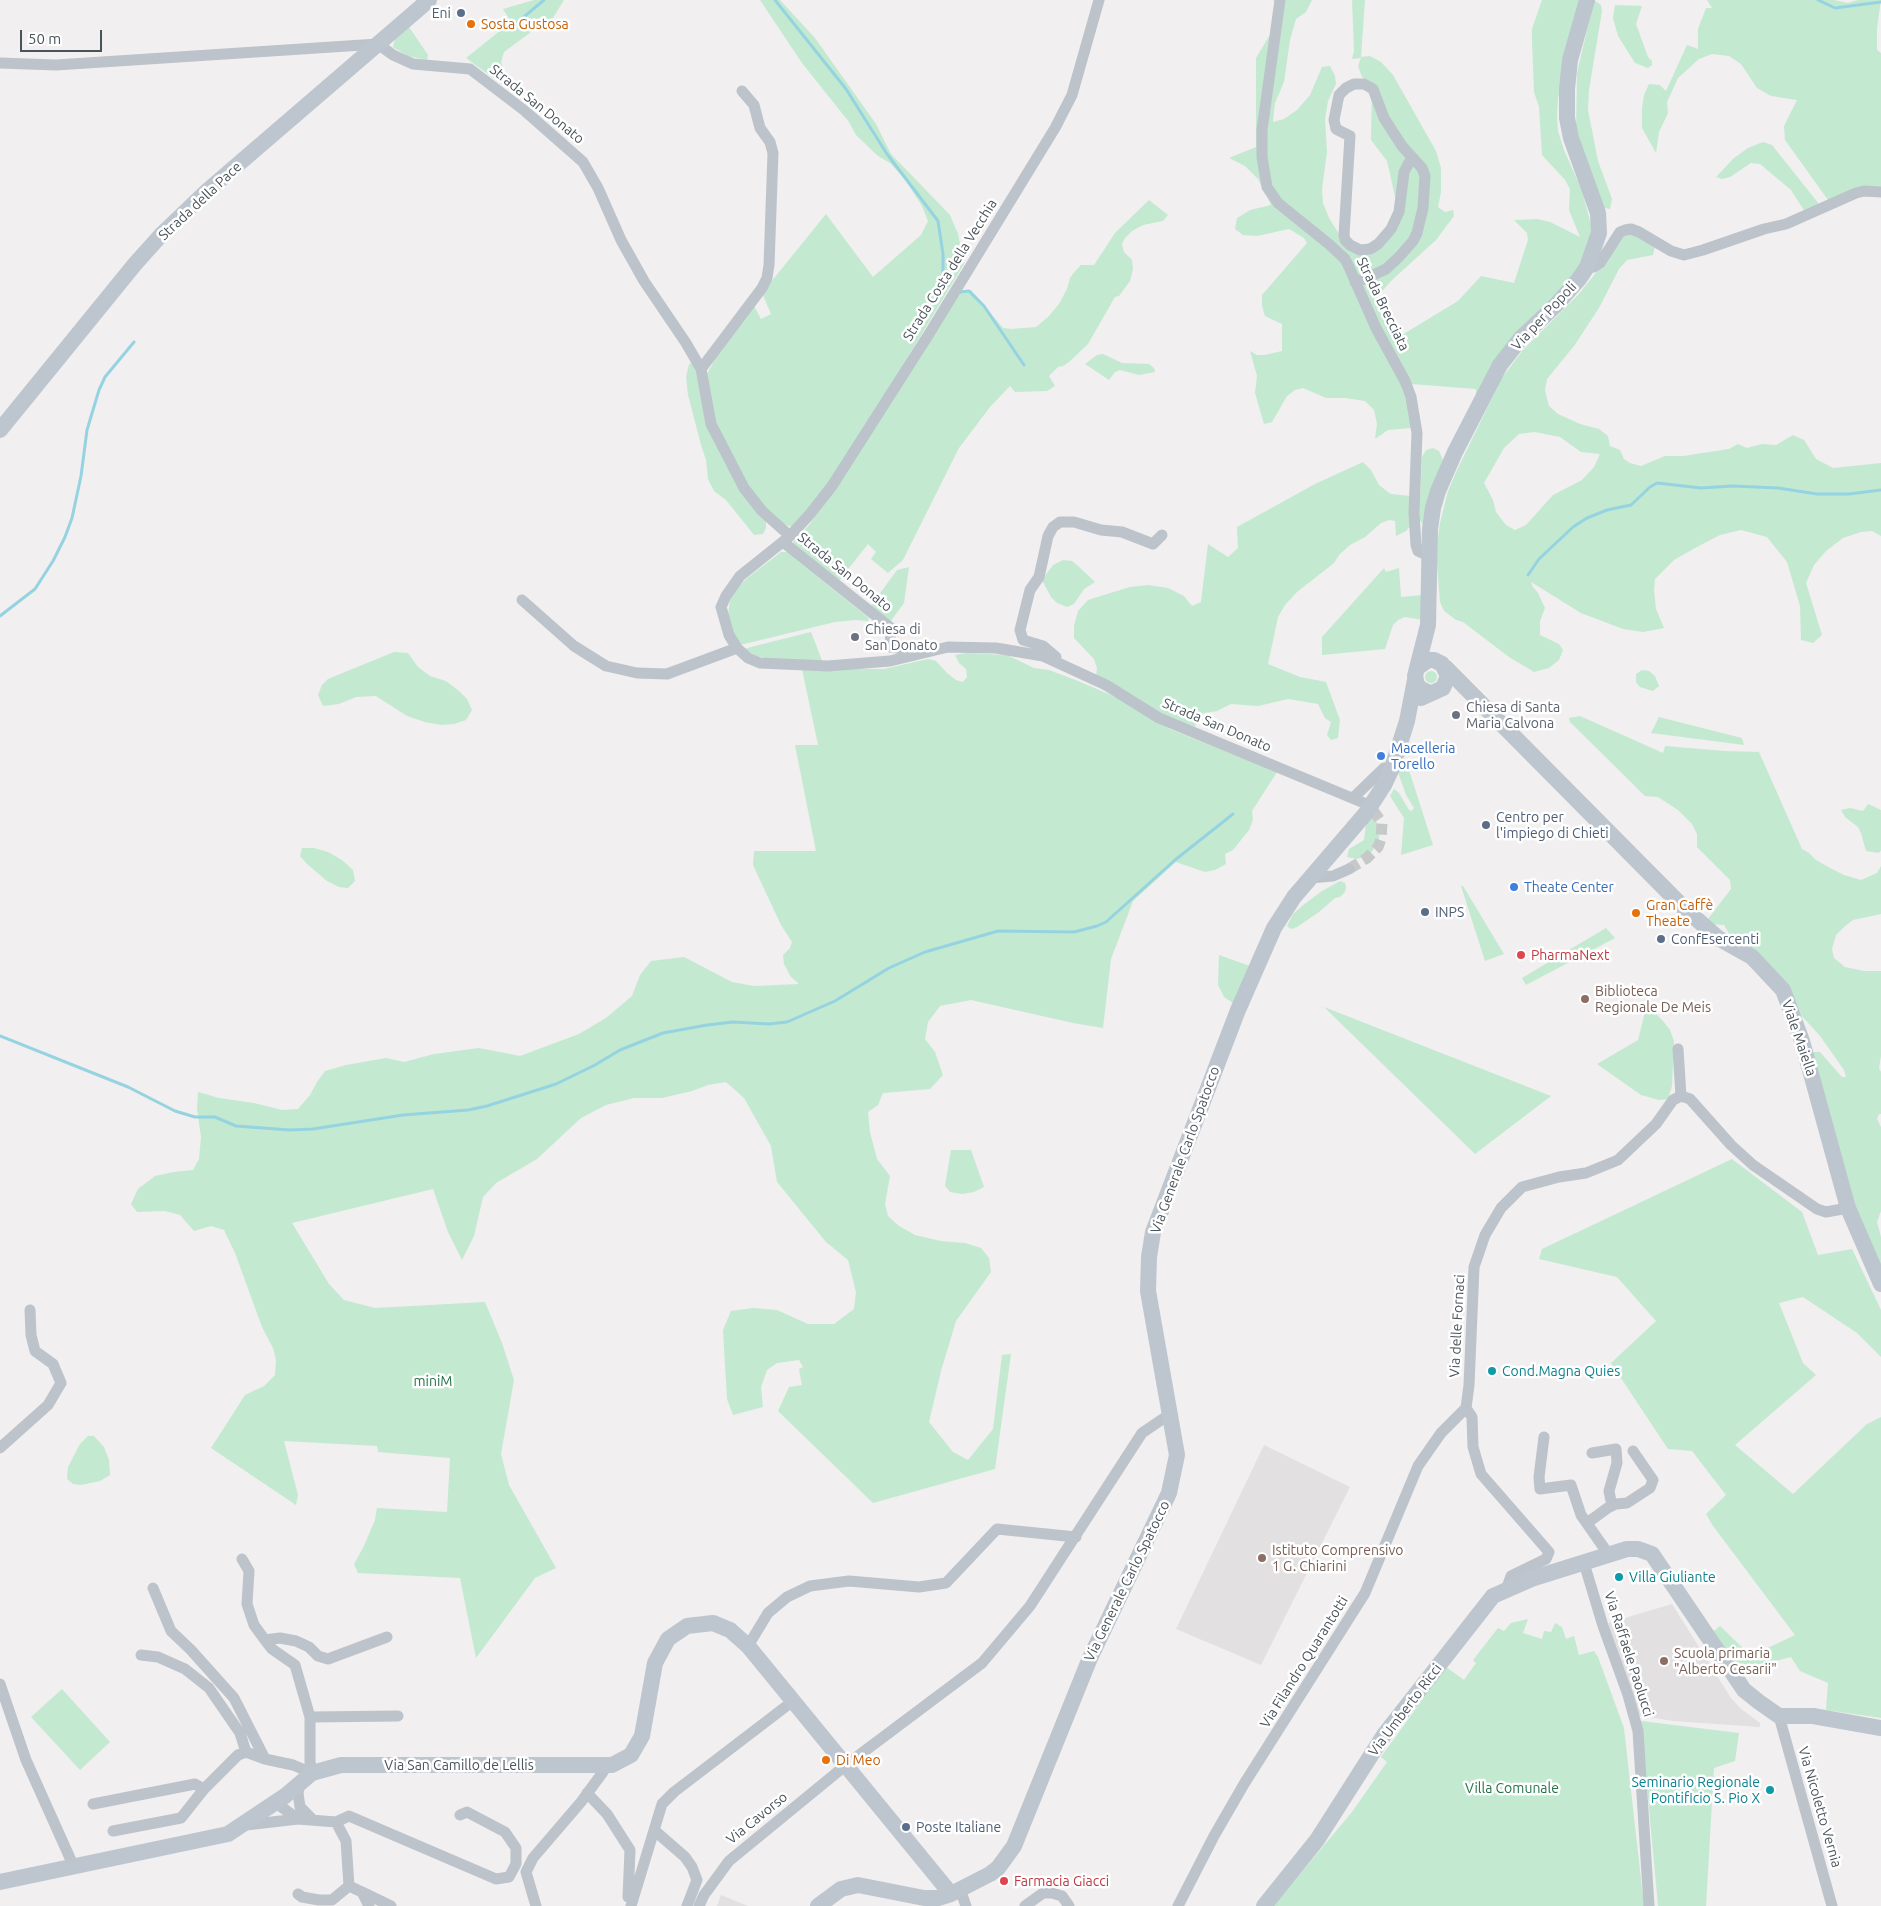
<!DOCTYPE html>
<meta charset="utf-8">
<style>
body{margin:0}
#map{position:relative;width:1881px;height:1906px;overflow:hidden;background:#f1efef;font-family:Ubuntu,sans-serif}
canvas{display:block}
.scale{position:absolute;left:20px;top:30px;width:82px;height:22px;box-sizing:border-box;border:2px solid #49535a;border-top:0;padding-left:6px;font-size:15px;line-height:18px;white-space:nowrap;color:#49535a;-webkit-text-stroke:4px #fff;paint-order:stroke}
</style>
<div id="map">
<canvas width="1881" height="1906"></canvas>
<div class="scale">50 m</div>
</div>
<script>
const ctx = document.querySelector('canvas').getContext('2d');
ctx.lineJoin = 'round';
function fill(path, color) { ctx.fillStyle = color; ctx.fill(path, 'evenodd'); }
const poly = rows => new Path2D(rows.map(r => 'M' + r).join(''));
function stroke(path, color, width, dash) { ctx.strokeStyle = color; ctx.lineWidth = width; ctx.lineCap = dash ? 'butt' : 'round'; ctx.setLineDash(dash || []); ctx.stroke(path); }
function label(font, color, halo, rows, align = 'center') {
  ctx.font = font + ' Ubuntu,sans-serif'; ctx.lineWidth = 5; ctx.setLineDash([]); ctx.textBaseline = 'middle'; ctx.strokeStyle = halo; ctx.fillStyle = color; for (const [text, x, y, turn = 0] of rows) {
    ctx.save(); ctx.translate(x, y); ctx.rotate((+turn || 0) * Math.PI / 180); ctx.textAlign = isNaN(turn) ? turn : align; if (halo) ctx.strokeText(text, 0, 0); ctx.fillText(text, 0, 0); ctx.restore();
  }
}
const education = poly([
 [1264,1445,1350,1487,1261,1665,1176,1629],
 [1672,1604,1731,1698,1740,1708,1760,1723,1760,1727,1673,1721,1637,1715,1608,1623],
 [721,1895,748,1906,717,1906]
]);
const green = poly([
 [534,0,564,0,551,21,531,32,504,52,501,62,511,91,466,58,511,22,503,9],
 [760,0,780,0,815,38,876,124,891,154,950,215,958,234,964,264,880,403,818,498,792,527,780,523,745,487,716,427,706,376,715,359,754,306,761,319,771,314,762,293,826,214,873,277,921,235,928,221,922,206,904,178,890,163,878,156,856,135,849,122,802,63],
 [1272,0,1312,0,1306,12,1296,19,1290,40,1284,82,1275,103,1273,122,1284,119,1297,110,1310,95,1322,67,1330,66,1335,76,1336,84,1328,101,1325,120,1327,152,1322,189,1323,203,1329,218,1339,234,1372,252,1396,228,1396,201,1387,161,1371,140,1372,85,1362,77,1358,66,1361,58,1352,59,1354,51,1352,0,1365,0,1361,57,1370,56,1381,62,1393,75,1436,151,1441,168,1441,192,1438,207,1445,212,1453,210,1454,216,1436,240,1391,281,1378,296,1380,312,1397,338,1458,301,1481,276,1514,283,1528,240,1527,233,1514,220,1537,219,1550,222,1580,237,1569,210,1570,189,1565,180,1542,155,1539,107,1534,92,1532,41,1532,29,1542,0,1583,0,1563,72,1558,99,1557,117,1558,131,1564,150,1582,191,1592,228,1586,259,1476,395,1476,389,1411,384,1408,380,1401,387,1409,406,1411,428,1388,430,1375,439,1377,424,1374,410,1365,401,1345,398,1326,398,1303,388,1295,390,1287,396,1272,422,1264,424,1255,393,1257,376,1250,351,1257,355,1265,355,1282,351,1282,324,1265,316,1262,306,1262,295,1307,243,1304,238,1289,229,1257,236,1243,235,1235,229,1237,218,1250,210,1271,205,1258,179,1245,166,1229,158,1256,147,1256,58,1271,33,1282,4],
 [1594,0,1601,5,1602,11,1589,90,1588,110,1598,161,1612,199,1610,209,1604,208,1576,131,1577,73],
 [1707,0,1834,0,1848,3,1858,0,1881,0,1877,28,1877,50,1881,53,1881,190,1828,200,1785,140,1784,126,1797,100,1771,96,1757,88,1741,64,1729,56,1712,54,1699,59,1678,78,1667,102,1668,113,1659,132,1656,153,1642,128,1642,108,1644,95,1649,84,1660,85,1666,91,1687,45,1698,49,1698,29,1706,8,1712,8],
 [1615,5,1642,6,1636,24,1648,57,1652,61,1652,65,1648,68,1635,63,1618,36,1613,18],
 [409,27,428,55,427,60,408,56,393,47,395,39],
 [1763,142,1772,145,1819,204,1805,212,1791,190,1760,164,1751,163,1730,177,1722,179,1716,177,1734,158,1748,148],
 [1149,200,1168,215,1163,221,1143,225,1132,231,1125,238,1122,244,1124,252,1132,260,1133,269,1130,281,1119,296,1115,297,1088,344,1069,362,1063,366,1058,367,1049,376,1055,386,1047,391,1015,392,1010,386,990,407,959,448,903,560,888,573,871,559,876,552,868,544,838,582,792,546,793,542,809,525,842,479,961,290,971,290,1003,328,1011,329,1036,327,1048,317,1059,304,1067,289,1070,278,1075,271,1081,265,1094,265,1115,233],
 [1635,232,1655,246,1653,255,1627,260,1619,269,1599,308,1574,346,1547,379,1545,390,1549,406,1558,414,1580,424,1599,429,1608,436,1610,446,1620,450,1624,459,1630,463,1641,466,1665,456,1683,456,1729,449,1738,444,1747,448,1762,444,1776,445,1793,435,1804,440,1816,459,1833,468,1881,463,1881,536,1872,531,1861,532,1843,538,1826,551,1814,565,1806,583,1822,635,1813,643,1801,640,1800,606,1787,562,1767,537,1741,530,1720,535,1695,548,1674,560,1655,579,1654,590,1656,609,1664,628,1643,632,1623,629,1581,613,1531,582,1533,587,1538,593,1545,608,1540,621,1540,635,1559,644,1563,650,1559,660,1549,668,1534,672,1509,657,1463,622,1456,620,1444,611,1440,602,1436,552,1440,523,1448,491,1457,470,1502,378,1522,351,1578,295,1599,269,1620,236],
 [1535,432,1560,437,1581,452,1600,454,1594,467,1582,480,1553,495,1526,525,1515,530,1506,525,1496,512,1493,500,1484,483,1504,448,1519,434],
 [1103,354,1122,363,1149,364,1154,368,1155,372,1139,375,1120,370,1115,372,1109,380,1085,364,1097,355],
 [694,363,707,418,766,521,766,528,763,534,754,535,726,500,714,491,708,479,706,460,701,445,688,395,686,377,689,364],
 [1433,448,1439,451,1443,460,1424,525,1419,520,1422,457,1426,450],
 [1363,462,1371,470,1379,485,1388,492,1391,494,1411,496,1411,525,1406,531,1396,536,1395,521,1389,520,1381,523,1365,537,1350,545,1340,554,1334,563,1297,592,1285,605,1278,617,1268,664,1300,677,1326,682,1340,720,1338,738,1331,740,1327,735,1331,722,1325,718,1318,704,1288,699,1258,706,1231,704,1217,711,1198,714,1195,727,1162,715,1096,677,1097,668,1094,659,1074,638,1074,626,1078,611,1088,600,1130,587,1148,585,1168,588,1184,596,1192,606,1201,602,1208,544,1228,557,1238,548,1237,527,1315,484],
 [781,552,787,552,869,618,868,621,855,620,835,622,740,645,735,637,728,614,730,601,735,591,746,579],
 [1063,560,1072,561,1078,566,1095,582,1084,589,1074,604,1067,607,1057,603,1051,597,1042,580,1053,565],
 [909,567,904,603,890,622,870,607,897,570],
 [1384,568,1386,572,1399,568,1401,597,1424,595,1423,620,1405,617,1398,620,1393,625,1385,649,1322,655,1322,637],
 [811,632,823,663,773,660,757,656,745,650,747,648],
 [394,652,408,653,418,667,430,676,446,681,459,691,467,699,472,710,466,720,454,724,441,725,425,722,407,716,376,696,356,697,339,704,323,706,318,695,322,685,328,679],
 [967,653,1007,655,1034,668,1049,670,1078,681,1125,701,1170,729,1277,772,1252,811,1253,820,1249,830,1233,850,1225,854,1226,864,1215,870,1205,872,1176,862,1133,901,1111,959,1103,1028,1073,1023,971,1000,940,1006,928,1022,925,1039,935,1052,943,1075,930,1089,883,1093,878,1105,868,1112,870,1132,877,1159,890,1176,885,1204,888,1216,899,1226,915,1235,941,1241,965,1243,981,1248,989,1258,991,1272,956,1321,941,1371,929,1422,953,1452,968,1460,993,1429,1002,1355,1011,1354,995,1469,873,1503,778,1411,789,1387,802,1385,799,1369,803,1367,799,1360,777,1363,767,1370,761,1387,763,1407,733,1415,727,1399,723,1330,731,1311,753,1308,777,1310,808,1324,834,1324,854,1309,856,1292,848,1260,826,1242,777,1182,771,1146,744,1098,726,1082,708,1085,692,1091,662,1098,634,1098,606,1105,581,1118,537,1159,496,1183,483,1197,474,1236,462,1260,448,1232,433,1189,292,1223,329,1284,344,1300,375,1308,485,1302,502,1343,514,1380,501,1454,509,1485,556,1568,535,1578,476,1658,460,1578,358,1573,354,1564,363,1548,375,1520,377,1508,447,1512,450,1458,378,1452,377,1446,284,1441,298,1495,296,1505,211,1448,245,1395,264,1386,275,1375,276,1360,273,1348,262,1327,235,1253,224,1230,211,1226,194,1231,180,1215,165,1211,137,1212,131,1204,138,1189,155,1176,174,1172,193,1170,199,1159,201,1137,197,1109,198,1092,219,1098,254,1103,282,1110,298,1109,310,1095,317,1082,325,1071,346,1065,386,1058,404,1062,434,1054,479,1048,520,1056,579,1034,606,1018,632,996,640,975,651,961,684,957,732,982,754,986,799,984,791,977,784,964,783,955,790,948,792,942,781,925,753,865,754,851,816,851,795,745,818,745,802,669,884,669,928,659,936,661,947,673,956,680,963,682,967,677,966,669,959,663,955,655],
 [1642,670,1649,671,1655,676,1659,686,1653,691,1640,687,1636,682,1636,674],
 '1425 677a6 6 0 1 1 12 0a6 6 0 1 1-12 0Z',
 [1580,716,1663,753,1665,746,1725,751,1759,752,1802,849,1809,853,1816,860,1830,868,1844,875,1861,880,1877,873,1881,866,1881,914,1853,920,1845,926,1836,935,1832,949,1834,958,1845,967,1864,971,1881,971,1881,1056,1879,1068,1881,1072,1881,1114,1879,1114,1877,1119,1881,1127,1881,1211,1877,1222,1881,1237,1881,1276,1857,1222,1813,1052,1820,1052,1842,1077,1846,1077,1844,1070,1820,1036,1733,940,1724,925,1710,924,1708,919,1731,889,1730,880,1697,847,1697,834,1692,824,1678,810,1658,797,1645,796,1570,722,1569,718],
 [1659,717,1742,738,1744,745,1651,733],
 [1405,762,1409,770,1433,845,1401,855,1404,818,1390,796,1394,789,1399,793,1409,810,1412,811,1414,808,1406,795,1400,778,1398,772,1401,765],
 [1868,804,1881,810,1881,851,1878,853,1866,851,1861,833,1858,827,1845,817,1841,810,1850,808,1863,811],
 [1373,817,1380,827,1379,839,1373,850,1369,855,1357,859,1347,857,1349,849,1364,840,1366,824],
 [302,848,314,848,328,852,342,860,353,870,355,881,348,888,339,887,327,881,307,864,300,856],
 [1340,881,1345,883,1346,887,1345,892,1340,897,1335,898,1319,912,1297,927,1291,929,1287,926,1293,914,1302,906,1322,891],
 [1461,886,1463,886,1504,954,1485,961],
 [1606,928,1615,938,1526,985,1522,978],
 [1219,955,1250,966,1233,1003,1224,997,1218,985],
 [1324,1007,1551,1096,1475,1154],
 [1646,1008,1655,1013,1663,1021,1670,1030,1674,1041,1672,1086,1668,1099,1659,1100,1641,1095,1597,1064,1638,1040],
 [951,1150,971,1150,984,1187,974,1192,962,1194,950,1192,945,1186],
 [1732,1159,1802,1212,1818,1255,1852,1249,1881,1310,1881,1357,1857,1333,1803,1297,1779,1303,1803,1363,1816,1375,1735,1445,1793,1494,1867,1424,1881,1417,1881,1718,1826,1710,1828,1683,1800,1671,1791,1657,1738,1671,1711,1633,1720,1626,1751,1656,1795,1635,1713,1526,1706,1514,1726,1495,1692,1451,1668,1449,1611,1363,1656,1321,1617,1277,1539,1259,1542,1249],
 [88,1436,94,1436,104,1447,109,1460,110,1475,100,1481,81,1485,73,1484,67,1479,68,1467,80,1444],
 [1528,1619,1523,1633,1542,1639,1544,1631,1551,1632,1555,1623,1562,1627,1566,1639,1574,1636,1579,1655,1594,1651,1598,1657,1624,1728,1644,1906,1273,1906,1352,1812,1387,1762,1381,1757,1446,1667,1464,1680,1476,1663,1473,1660,1498,1628,1504,1631,1511,1623],
 [62,1689,110,1742,80,1770,31,1717],
 [1641,1721,1739,1733,1735,1761,1714,1768,1706,1906,1658,1906]
]);
const stream = poly([
 [775,0,846,89,887,154,938,221,943,254,943,278,948,285],
 [1818,0,1835,8,1881,2],
 [513,26,544,0],
 [960,292,969,291,984,306,1024,365],
 [1528,575,1539,559,1573,527,1587,518,1607,510,1631,505,1650,487,1657,483,1701,488,1733,486,1778,488,1817,494,1849,494,1881,490],
 [0,616,35,589,53,561,65,537,72,518,81,476,87,430,99,390,105,377,134,342],
 [0,1036,128,1087,175,1111,195,1117,215,1117,236,1126,290,1130,313,1129,403,1115,468,1110,487,1106,556,1084,595,1065,620,1050,663,1033,707,1025,733,1022,769,1024,787,1022,835,1001,889,968,925,952,998,931,1074,932,1097,926,1106,922,1175,860,1233,814]
]);
const streetTunnel = poly([
 [1349,869,1367,858,1378,847,1381,839,1382,823,1373,810,1365,804]
]);
const street = poly([
 [1099,0,1072,95,1055,128,929,334,832,486,810,514,790,536,740,576,726,596,721,607,729,635,737,648,748,658,760,663,828,666,890,661,948,647,996,648,1043,656,1106,685,1159,718,1364,803],
 [1280,0,1262,130,1262,157,1267,187,1278,203,1330,245,1345,259,1349,267,1376,328,1405,381,1411,397,1417,433,1414,513,1416,545,1418,551,1429,556],
 [0,63,56,65,378,44,393,55,413,64,470,69,525,111,583,162,598,188,621,240,644,281,686,343,701,369,711,424,744,488,762,511,790,536],
 [1587,267,1594,267,1600,263,1620,232,1625,230,1631,229,1639,232,1671,251,1684,255,1703,250,1764,229,1786,224,1856,193,1864,191,1881,192],
 [1355,282,1367,278,1386,269,1399,257,1413,241,1417,233,1423,208,1425,176,1422,168,1412,157,1404,172,1399,212,1391,229,1378,244,1370,249,1360,250,1350,245,1345,240,1344,235,1350,136,1336,129,1334,120,1339,95,1346,88,1354,84,1364,84,1373,89,1384,118,1402,146,1412,157],
 [701,369,762,288,767,278,769,265,773,153,770,142,760,128,754,105,742,91],
 [783,542,891,628,890,647,921,651],
 [522,600,574,646,606,666,637,673,667,674,737,648],
 [1056,657,1043,646,1023,640,1020,630,1030,590,1039,577,1048,536,1053,527,1060,522,1074,522,1101,530,1122,532,1153,544,1162,535],
 [1353,798,1384,768,1392,768],
 [1310,878,1333,876,1349,869],
 [1678,1049,1681,1096],
 [1544,1437,1539,1477,1540,1489,1571,1485,1581,1515,1609,1555],
 [0,1448,48,1405,61,1383,53,1364,35,1351,31,1335,30,1310],
 [1592,1453,1616,1449,1617,1463,1609,1491,1612,1506],
 [1587,1523,1609,1507,1616,1504,1627,1503,1650,1488,1653,1480,1633,1451],
 [242,1559,249,1571,247,1604,254,1625,265,1640],
 [1584,1563,1603,1626,1628,1695,1638,1731,1649,1906],
 [153,1588,171,1631,191,1650,234,1698,265,1759],
 [1506,1590,1511,1576,1546,1559,1549,1552,1481,1474,1473,1447,1472,1417,1466,1408,1469,1385,1474,1267,1485,1235,1501,1208,1522,1187,1559,1177,1586,1173,1618,1160,1656,1124,1673,1100,1681,1096,1690,1099,1731,1145,1753,1165,1817,1209,1826,1212,1848,1208],
 [748,1646,768,1613,787,1597,810,1586,849,1581,919,1587,946,1583,997,1529,1076,1537],
 [141,1655,158,1657,185,1669,209,1688,240,1733,246,1752],
 [0,1684,26,1760,74,1867],
 [1779,1716,1832,1906],
 [310,1717,398,1716],
 [312,1773,310,1762,310,1717,295,1665,272,1649,265,1640,280,1638,296,1641,309,1647,318,1656,328,1659,387,1637],
 [300,1784,298,1793,300,1807,313,1820],
 [587,1793,607,1814,630,1850,628,1897],
 [276,1803,298,1819],
 [93,1804,195,1784,204,1789],
 [336,1822,346,1841,349,1886],
 [246,1825,298,1819,336,1822,349,1816,496,1879,509,1877,516,1864,516,1848,505,1832,467,1812,460,1815],
 [654,1830,685,1857,692,1867,697,1880,687,1906],
 [113,1831,181,1818,204,1789,238,1755,246,1752,265,1759,293,1765,312,1773],
 [960,1889,966,1906],
 [362,1892,391,1906],
 [298,1894,302,1897,319,1900,332,1900,349,1886,362,1892,369,1906],
 [536,1906,526,1872,533,1858,581,1802,603,1772,606,1765],
 [631,1906,662,1804,674,1792,793,1701],
 [699,1906,704,1895,729,1861,846,1765,982,1663,1030,1606,1142,1433,1170,1414],
 [1025,1906,1043,1893,1052,1893,1062,1896,1069,1906],
 [1178,1906,1214,1836,1244,1784,1365,1593,1418,1466,1441,1433,1466,1408]
]);
const secondary = poly([
 [0,430,135,264,161,235,207,191,429,0],
 [1445,667,1684,908,1718,938,1752,957,1783,990,1802,1041,1848,1208,1881,1284],
 [1417,668,1428,660,1434,660,1442,664,1448,676,1443,688,1421,698],
 [1430,693,1421,689,1417,685,1415,676,1428,625,1430,529,1433,508,1438,491,1455,452,1500,365,1521,338,1557,304,1579,279,1587,267,1599,233,1598,213,1571,138,1567,118,1567,89,1570,60,1587,0],
 [0,1882,228,1834,285,1796,312,1773,341,1765,612,1765,631,1755,642,1736,655,1663,668,1639,687,1626,713,1623,730,1630,748,1646,951,1894],
 [818,1906,841,1889,858,1885,924,1898,938,1898,951,1894,990,1874,998,1868,1014,1846,1090,1658,1169,1493,1177,1455,1148,1291,1149,1257,1153,1232,1238,1010,1274,928,1294,897,1366,813,1384,785,1392,768,1407,721,1415,680],
 [1264,1906,1317,1840,1384,1735,1493,1596,1534,1578,1627,1549,1638,1549,1652,1554,1744,1690,1759,1702,1779,1716,1813,1716,1881,1728]
]);
const markers = [
 [461,13,5,"#5c6f8a"],
 [471,24,5,"#e8710a"],
 [855,637,5,"#6b7280"],
 [1456,715,5,"#6b7280"],
 [1381,756,5,"#3f7fe0"],
 [1486,825,5,"#5c6f8a"],
 [1514,887,5,"#3f7fe0"],
 [1425,912,5,"#5c6f8a"],
 [1636,913,5,"#e8710a"],
 [1661,939,5,"#5c6f8a"],
 [1521,955,5,"#e0444e"],
 [1585,999,5,"#8d6e63"],
 [1492,1371,5,"#0f9aa8"],
 [1262,1558,5,"#8d6e63"],
 [1619,1577,5,"#0f9aa8"],
 [1664,1661,5,"#8d6e63"],
 [826,1760,5,"#e8710a"],
 [1770,1790,5,"#0f9aa8"],
 [906,1827,5,"#5c6f8a"],
 [1004,1881,5,"#e0444e"]
];
const serviceNames = [
 ["Eni",451,13,"right"],
 ["Centro per",1496,817],
 ["l'impiego di Chieti",1496,833],
 ["INPS",1435,912],
 ["ConfEsercenti",1671,939],
 ["Poste Italiane",916,1827]
];
const foodNames = [
 ["Sosta Gustosa",481,24],
 ["Gran Caffè",1646,905],
 ["Theate",1646,921],
 ["Di Meo",836,1760]
];
const streetNames = [
 ["Strada San Donato",537,104,39],
 ["Strada della Pace",200,201,-43],
 ["Strada Costa della Vecchia",950,270,-58],
 ["Strada Brecciata",1383,304,64],
 ["Via per Popoli",1544,316,-47],
 ["Strada San Donato",845,572,39],
 ["Strada San Donato",1217,725,23],
 ["Viale Maiella",1799,1038,71],
 ["Via Generale Carlo Spatocco",1185,1150,-70],
 ["Via delle Fornaci",1457,1326,-87],
 ["Via Generale Carlo Spatocco",1127,1581,-64],
 ["Via Raffaele Paolucci",1629,1654,72],
 ["Via Filandro Quarantotti",1304,1662,-58],
 ["Via Umberto Ricci",1405,1710,-53],
 ["Via San Camillo de Lellis",459,1765],
 ["Via Nicoletto Vernia",1820,1807,74],
 ["Via Cavorso",757,1818,-39]
];
const worshipNames = [
 ["Chiesa di",865,629],
 ["San Donato",865,645],
 ["Chiesa di Santa",1466,707],
 ["Maria Calvona",1466,723]
];
const shopNames = [
 ["Macelleria",1391,748],
 ["Torello",1391,764],
 ["Theate Center",1524,887]
];
const healthNames = [
 ["PharmaNext",1531,955],
 ["Farmacia Giacci",1014,1881]
];
const educationNames = [
 ["Biblioteca",1595,991],
 ["Regionale De Meis",1595,1007],
 ["Istituto Comprensivo",1272,1550],
 ["1 G. Chiarini",1272,1566],
 ["Scuola primaria",1674,1653],
 ["\"Alberto Cesarii\"",1674,1669]
];
const cultureNames = [
 ["Cond.Magna Quies",1502,1371],
 ["Villa Giuliante",1629,1577],
 ["Seminario Regionale",1760,1782,"right"],
 ["Pontificio S. Pio X",1760,1798,"right"]
];
const parkNames = [
 ["miniM",433,1381],
 ["Villa Comunale",1512,1788]
];
fill(education, '#e2e0e0');
fill(green, '#c3e9d1');
stroke(stream, '#96d3e1', 3);
stroke(streetTunnel, '#c7c8ca', 11, [11, 5.5]);
stroke(street, '#bcc3ca', 11);
stroke(secondary, '#bdc6ce', 16);
for (const [x, y, r, color] of markers) { const dot = new Path2D(); dot.arc(x, y, r, 0, 2 * Math.PI); ctx.fillStyle = color; ctx.fill(dot); stroke(dot, '#fff', 2); }
label('14px', '#4e5e75', '#fff', serviceNames, 'left');
label('14px', '#c56008', '#fff', foodNames, 'left');
label('14px', '#49535a', '#fff', streetNames);
label('14px', '#5b616d', '#fff', worshipNames, 'left');
label('14px', '#366cbe', '#fff', shopNames, 'left');
label('14px', '#be3a42', '#fff', healthNames, 'left');
label('14px', '#785e54', '#fff', educationNames, 'left');
label('14px', '#0d838f', '#fff', cultureNames, 'left');
label('14px', '#237248', '#fff', parkNames);
</script>
